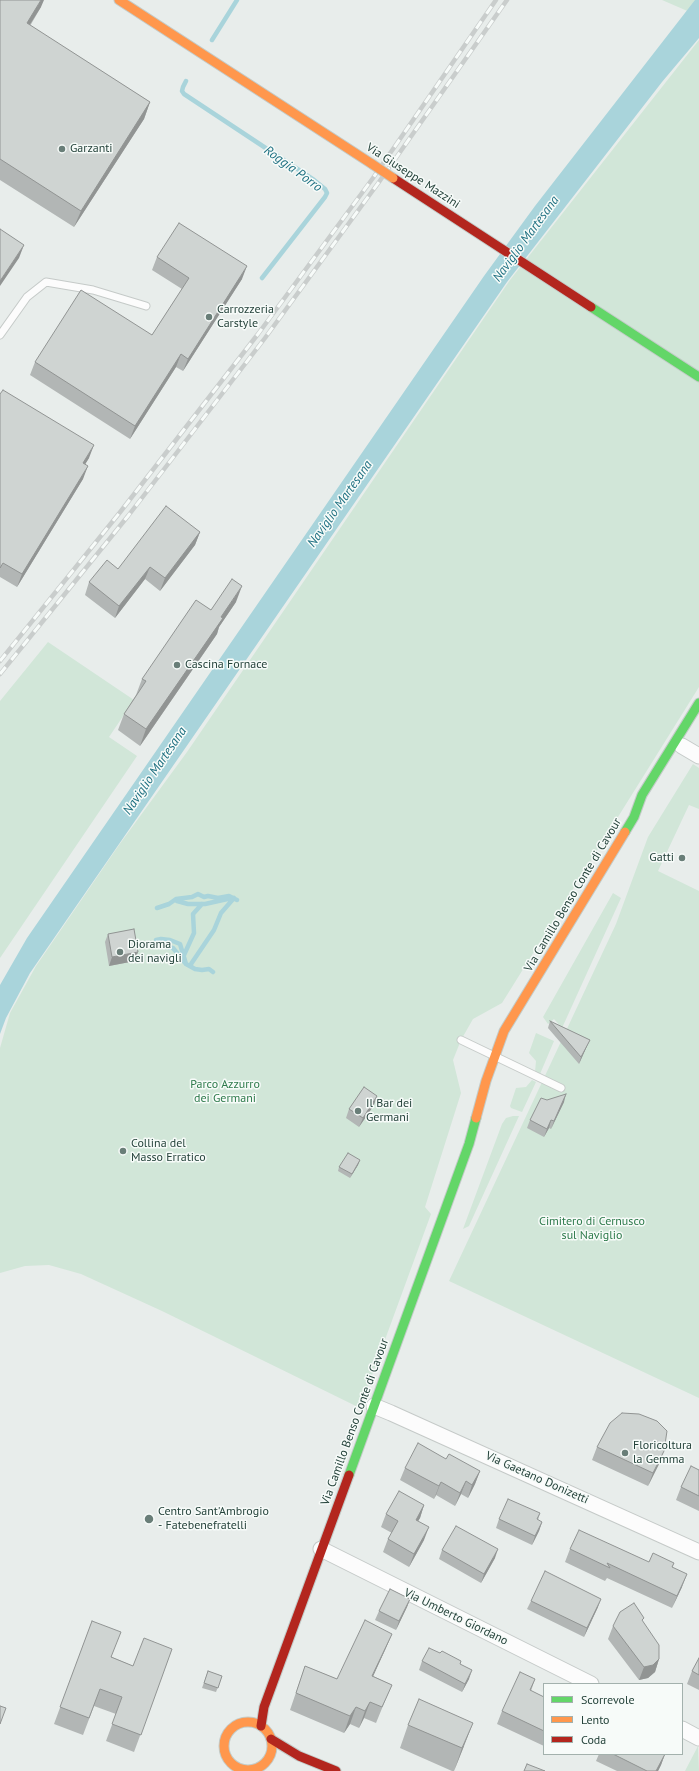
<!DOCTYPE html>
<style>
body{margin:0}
#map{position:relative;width:699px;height:1771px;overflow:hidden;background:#e8edeb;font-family:"PT Sans",sans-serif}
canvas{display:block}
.legend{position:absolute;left:543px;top:1683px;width:140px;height:72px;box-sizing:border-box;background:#f7fbf9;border:1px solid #a3b1ad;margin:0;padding:5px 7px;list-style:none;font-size:12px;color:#24423a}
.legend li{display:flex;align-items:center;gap:8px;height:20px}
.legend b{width:20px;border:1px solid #a3b1ad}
</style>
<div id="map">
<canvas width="699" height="1771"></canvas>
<ul class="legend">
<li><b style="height:5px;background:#63d668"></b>Scorrevole</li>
<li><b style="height:5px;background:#ff974d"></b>Lento</li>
<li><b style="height:5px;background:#b3261e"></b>Coda</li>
</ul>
</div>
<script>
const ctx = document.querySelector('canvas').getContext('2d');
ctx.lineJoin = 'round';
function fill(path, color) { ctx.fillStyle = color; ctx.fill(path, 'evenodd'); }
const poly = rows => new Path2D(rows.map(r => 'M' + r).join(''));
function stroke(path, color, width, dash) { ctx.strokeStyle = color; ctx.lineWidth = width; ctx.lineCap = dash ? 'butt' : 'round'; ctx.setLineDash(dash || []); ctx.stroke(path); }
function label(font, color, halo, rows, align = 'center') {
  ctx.font = font + ' "PT Sans",sans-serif'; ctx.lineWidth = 3; ctx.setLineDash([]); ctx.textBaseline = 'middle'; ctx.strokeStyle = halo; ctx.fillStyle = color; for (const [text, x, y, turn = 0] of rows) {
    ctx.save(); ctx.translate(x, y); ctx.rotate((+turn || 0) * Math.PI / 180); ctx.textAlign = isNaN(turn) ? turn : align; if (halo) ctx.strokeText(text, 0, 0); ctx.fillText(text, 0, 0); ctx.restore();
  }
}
const green = poly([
 [662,0,699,0,699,16],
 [699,40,699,687,502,1003,473,1019,461,1040,453,1060,461,1093,425,1207,431,1214,360,1408,162,1311,81,1274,49,1265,25,1266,0,1273,0,1048,10,1013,36,966,119,845,187,752,510,280],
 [48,642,134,700,109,737,137,756,0,958,0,701],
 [693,764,699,768,699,809,689,805,658,871,699,891,699,1398,449,1281,616,924,648,837],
 [613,893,621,898,562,1028,554,1019,548,1024,543,1017],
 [536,1033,554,1041,540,1074,535,1072,536,1061,529,1053],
 [532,1080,536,1082,522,1112,511,1108,510,1106,516,1088,526,1087],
 [513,1116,519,1116,469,1226,463,1229,502,1124,506,1118],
 [698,1746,699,1771,685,1771]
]);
const water = poly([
 [695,0,699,0,699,38,662,82,507,282,30,973,6,1018,0,1034,0,985,27,938,484,276,535,206]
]);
const stream = poly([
 [212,40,237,0],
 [186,81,183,87,182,91,184,94,314,180,325,189,327,193,325,197,262,278],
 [177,901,188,904,205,904,232,898],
 [157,908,169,904,176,899,192,897,198,894,204,897,208,896,218,898,229,896,237,900],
 [156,940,161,939,170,940,180,944,186,964],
 [160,946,173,948,186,964,195,969,202,970,209,969,213,972],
 [184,955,194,933,193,914,202,904],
 [191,966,191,964,214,930,221,913,234,898]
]);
const lane = poly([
 [0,335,27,297,46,282,93,290,146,306],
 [461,1040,561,1088]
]);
const street = poly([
 [682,746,699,756],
 [374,1406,391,1413,699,1552],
 [321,1549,591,1684],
 [682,1729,699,1738]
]);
const fast = poly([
 [591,307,699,377],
 [625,832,634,817,642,795,699,703],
 [349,1475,469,1144,476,1118]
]);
const slow = poly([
 [119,0,372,164],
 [476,1118,486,1081,504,1031,625,832],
 '224 1746a24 24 0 1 1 48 0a24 24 0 1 1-48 0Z'
]);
const jam = poly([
 [393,178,591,307],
 [261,1726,264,1707,349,1475],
 [271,1739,299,1756,336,1771]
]);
const rail = poly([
 [0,661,121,511,258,334,373,178,496,0],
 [0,674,128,516,265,338,379,182,507,0]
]);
const slowBridge = poly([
 [372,164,393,178]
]);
const wall = poly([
 [0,0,41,7,30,26,150,102,144,119,74,227,0,180],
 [157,257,242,279,183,371,176,367,130,439,30,375,35,362,152,335,182,289,152,270],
 [0,394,89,458,85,464,83,479,17,587,0,577],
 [200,532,195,545,160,591,145,579,115,618,85,595,89,582,118,569],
 [236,602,219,627,217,634,140,746,118,730,124,714,136,695,142,679,211,610],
 [108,934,135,961,109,966,105,942],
 [550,1021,590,1040,587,1046,579,1064,548,1028],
 [547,1100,564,1102,551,1129,549,1128,544,1137,527,1128,530,1120],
 [374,1105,359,1127,346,1118,349,1109],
 [360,1160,358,1165,350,1178,338,1171,339,1167],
 [597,1447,659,1464,648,1486,592,1460],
 [446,1459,480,1471,475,1484,468,1498,461,1494,455,1506,436,1495,434,1499,400,1480,405,1468],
 [699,1470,699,1511,676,1500,681,1487],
 [424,1505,420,1518,418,1521,424,1540,409,1567,383,1552,388,1539,392,1533,381,1527,386,1514],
 [540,1513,538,1520,542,1522,539,1531,532,1545,496,1528,499,1519],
 [570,1549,649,1562,674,1563,672,1568,682,1587,672,1608,607,1578,605,1581,565,1562],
 [442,1550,495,1558,481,1583,439,1559],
 [410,1599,407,1607,396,1630,375,1620,379,1611],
 [531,1601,598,1607,584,1637,527,1609],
 [92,1621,112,1657,133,1666,172,1649,134,1752,106,1741,116,1714,94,1706,83,1735,54,1724],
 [643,1622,659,1659,655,1672,648,1678,639,1680,608,1639,613,1626],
 [392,1634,385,1650,373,1676,392,1685,385,1701,376,1723,364,1718,359,1728,350,1724,344,1733,290,1710,305,1666,337,1679],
 [699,1658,699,1690,687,1684,692,1671],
 [422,1661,469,1679,462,1692,419,1670],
 [208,1671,222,1676,216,1692,202,1688],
 [535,1679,531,1691,544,1697,544,1746,497,1724,502,1711],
 [408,1725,464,1746,454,1771,452,1771,400,1748],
 [599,1754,665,1754,661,1765,658,1771,617,1771,596,1761]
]);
const shadedWall = poly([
 [41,0,44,0,41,7,20,40,27,23],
 [150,102,144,119,74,227,81,211],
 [24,245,19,258,0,286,0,281],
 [247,266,242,279,183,371,188,359],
 [181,354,176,367,130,439,135,426],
 [94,445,89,458,78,476,83,463],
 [88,466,83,479,17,587,22,574],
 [200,532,195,545,160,591,165,578],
 [150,567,145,579,115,618,119,606],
 [242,586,236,602,219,627,217,634,140,746,146,729],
 [138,952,135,961,109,966,112,957],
 [590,1040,587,1046,579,1064,581,1057],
 [566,1094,564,1102,551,1129,554,1121],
 [377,1096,374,1105,359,1127,363,1118],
 [551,1120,549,1128,544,1137,547,1129],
 [360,1160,358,1165,350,1178,352,1174],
 [664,1451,659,1464,648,1486,653,1473],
 [480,1471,475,1484,468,1498,472,1485],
 [466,1481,461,1494,455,1506,460,1493],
 [441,1482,436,1495,434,1499,439,1486],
 [424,1505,420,1518,411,1533,416,1520],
 [542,1522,539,1531,532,1545,535,1536],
 [429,1527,424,1540,409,1567,414,1554],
 [498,1549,495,1558,481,1583,484,1574],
 [687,1574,682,1587,672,1608,677,1596],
 [410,1599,407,1607,396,1630,399,1621],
 [601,1599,598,1607,584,1637,587,1628],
 [392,1634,385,1650,366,1692,372,1676],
 [659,1659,655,1672,648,1678,639,1680,644,1667],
 [472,1670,469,1679,462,1692,465,1684],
 [370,1702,364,1718,359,1728,365,1711],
 [356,1707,350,1724,344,1733,350,1716],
 [473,1723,464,1746,454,1771,462,1748],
 [665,1754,661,1765,658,1771,656,1771]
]);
const building = poly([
 [0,0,41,0,27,23,150,102,81,211,0,159,0,0],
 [179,223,247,266,188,359,181,354,135,426,35,362,81,290,152,335,189,278,157,257,179,223],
 [0,229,24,245,0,281,0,229],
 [3,390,94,445,83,463,88,466,22,574,3,563,0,568,0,394,3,390],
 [166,506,200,532,165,578,150,567,119,606,89,582,107,560,118,569,166,506],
 [232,579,242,586,221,617,223,618,146,729,124,714,146,681,142,679,196,600,211,610,232,579],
 [134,929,138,952,112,957,108,934,134,929],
 [550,1021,590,1040,581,1057,550,1021],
 [364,1087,377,1096,363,1118,349,1109,364,1087],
 [566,1094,554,1121,551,1120,547,1129,530,1120,541,1098,547,1100,566,1094],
 [348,1153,360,1160,352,1174,339,1167,348,1153],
 [622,1413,639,1414,657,1421,667,1431,664,1451,653,1473,597,1447,610,1423,622,1413],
 [418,1443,446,1459,449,1454,480,1471,472,1485,466,1481,460,1493,441,1482,439,1486,405,1468,418,1443],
 [691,1466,699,1470,699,1496,681,1487,691,1466],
 [399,1491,424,1505,416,1520,429,1527,414,1554,388,1539,398,1521,386,1514,399,1491],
 [508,1499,540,1513,537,1519,542,1522,535,1536,499,1519,508,1499],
 [456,1526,498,1549,484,1574,442,1550,456,1526],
 [579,1530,649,1562,653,1553,674,1563,672,1567,687,1574,677,1596,607,1563,610,1568,570,1549,579,1530],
 [545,1571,601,1599,587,1628,531,1601,545,1571],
 [390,1589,410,1599,399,1621,379,1611,390,1589],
 [634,1603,644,1618,642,1620,659,1645,659,1659,653,1665,644,1667,613,1626,620,1612,634,1603],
 [365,1620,392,1634,372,1676,392,1685,382,1707,370,1702,365,1711,356,1707,350,1716,296,1693,305,1666,337,1679,365,1620],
 [92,1621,121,1632,111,1657,133,1666,144,1638,172,1649,141,1735,112,1724,122,1697,100,1689,89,1718,60,1707,92,1621],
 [429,1648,440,1653,442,1651,461,1661,460,1664,472,1670,465,1684,422,1661,429,1648],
 [699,1658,699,1675,692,1671,699,1658],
 [208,1671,222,1676,218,1688,204,1683,208,1671],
 [520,1672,535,1679,530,1690,544,1697,544,1731,502,1711,520,1672],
 [419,1699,473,1723,462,1748,408,1725,419,1699],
 [0,1706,6,1708,0,1724,0,1706],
 [613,1754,665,1754,656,1771,647,1771,613,1754],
 [527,1764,545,1771,524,1771,527,1764]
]);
const markers = [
 [62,149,4,"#697e78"],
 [209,317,4,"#697e78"],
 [177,665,4,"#697e78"],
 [682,858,4,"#697e78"],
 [120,952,4,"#697e78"],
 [358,1111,4,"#697e78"],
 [123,1151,4,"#697e78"],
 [625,1453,4,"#697e78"],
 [149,1519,5,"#697e78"]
];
const poiNames = [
 ["Garzanti",70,149],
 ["Carrozzeria",217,310],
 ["Carstyle",217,324],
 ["Cascina Fornace",185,665],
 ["Gatti",674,858,"right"],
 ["Diorama",128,945],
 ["dei navigli",128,959],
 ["Il Bar dei",366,1104],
 ["Germani",366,1118],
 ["Collina del",131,1144],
 ["Masso Erratico",131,1158],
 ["Floricoltura",633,1446],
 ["la Gemma",633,1460],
 ["Centro Sant'Ambrogio",158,1512],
 ["- Fatebenefratelli",158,1526]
];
const streetNames = [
 ["Via Giuseppe Mazzini",413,176,33],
 ["Via Camillo Benso Conte di Cavour",573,895,-59],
 ["Via Camillo Benso Conte di Cavour",355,1422,-70],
 ["Via Gaetano Donizetti",537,1478,24],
 ["Via Umberto Giordano",456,1617,26]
];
const parkNames = [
 ["Parco Azzurro",225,1085],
 ["dei Germani",225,1099],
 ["Cimitero di Cernusco",592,1222],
 ["sul Naviglio",592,1236]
];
const waterNames = [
 ["Roggia Porro",293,169,36],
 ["Naviglio Martesana",526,239,-54],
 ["Naviglio Martesana",340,504,-55],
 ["Naviglio Martesana",155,771,-56]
];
fill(green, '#d1e6d8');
fill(water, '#a9d4db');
stroke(stream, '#a9d4db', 4.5);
stroke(lane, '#c5cac8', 9);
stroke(street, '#c5cac8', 17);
stroke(fast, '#c3cbc8', 11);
stroke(slow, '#c3cbc8', 11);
stroke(jam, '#c3cbc8', 11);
stroke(lane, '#fcfcfc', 7);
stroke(street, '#fcfcfc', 15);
stroke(fast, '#63d668', 9);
stroke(slow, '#ff974d', 9);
stroke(jam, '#b3261e', 9);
stroke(rail, '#c9cdcc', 4.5);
stroke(rail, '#f7fbf9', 3, [9]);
stroke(slowBridge, '#c3cbc8', 11, []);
stroke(slowBridge, '#ff974d', 9);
fill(wall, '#b2b6b5');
fill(shadedWall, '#919493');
fill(building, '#cfd4d2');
stroke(building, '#919493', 1);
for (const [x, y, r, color] of markers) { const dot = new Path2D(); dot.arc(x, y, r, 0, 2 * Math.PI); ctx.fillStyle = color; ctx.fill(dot); stroke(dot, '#f7fbf9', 1.5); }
label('12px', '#24423a', '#f7fbf9', poiNames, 'left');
label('12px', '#24423a', '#f7fbf9', streetNames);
label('12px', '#2d7a4b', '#f7fbf9', parkNames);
label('italic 13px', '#1c6f80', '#f7fbf9', waterNames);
</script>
